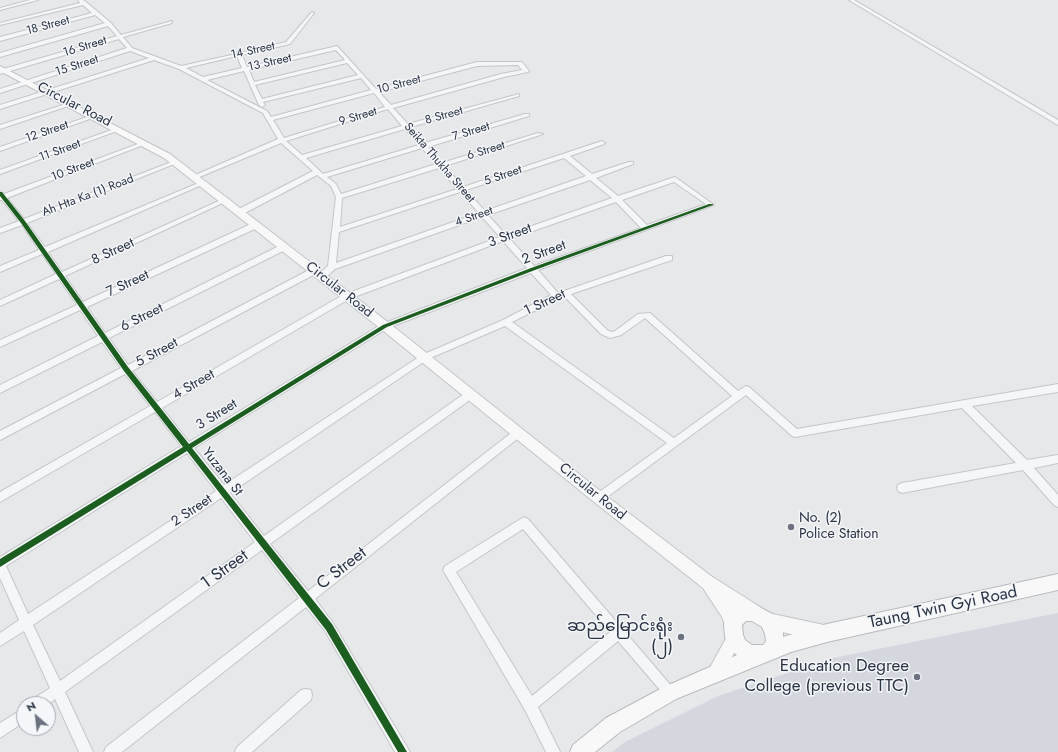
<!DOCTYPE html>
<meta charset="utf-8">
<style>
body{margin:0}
#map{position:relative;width:1058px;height:752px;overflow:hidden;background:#e6e8ea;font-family:Jost,sans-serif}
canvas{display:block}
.north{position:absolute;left:16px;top:696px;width:40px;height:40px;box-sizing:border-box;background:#f4f6f9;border:1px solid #a4a8b1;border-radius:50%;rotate:332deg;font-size:11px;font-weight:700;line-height:16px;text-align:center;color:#2b3445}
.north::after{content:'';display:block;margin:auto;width:14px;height:18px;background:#6c737f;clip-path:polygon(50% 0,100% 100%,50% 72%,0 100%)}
</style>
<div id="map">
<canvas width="1058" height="752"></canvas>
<div class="north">N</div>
</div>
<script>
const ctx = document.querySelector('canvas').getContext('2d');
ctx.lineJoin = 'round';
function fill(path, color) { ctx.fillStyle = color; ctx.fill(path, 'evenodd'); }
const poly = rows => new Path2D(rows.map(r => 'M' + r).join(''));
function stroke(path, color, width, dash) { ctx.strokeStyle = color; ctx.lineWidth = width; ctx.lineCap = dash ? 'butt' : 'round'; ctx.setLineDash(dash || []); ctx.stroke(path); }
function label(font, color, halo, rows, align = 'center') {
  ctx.font = font + ' Jost,"Noto Sans Myanmar",sans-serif'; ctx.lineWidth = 3; ctx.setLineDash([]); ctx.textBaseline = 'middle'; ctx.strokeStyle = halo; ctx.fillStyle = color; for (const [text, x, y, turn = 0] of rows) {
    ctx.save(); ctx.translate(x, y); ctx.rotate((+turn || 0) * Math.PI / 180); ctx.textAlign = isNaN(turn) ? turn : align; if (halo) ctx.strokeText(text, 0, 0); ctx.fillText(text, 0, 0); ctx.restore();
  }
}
const built = poly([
 [1058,613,1058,752,612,752,625,742,718,696,833,658]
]);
const minor = poly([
 [30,0,38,0,0,10,0,8,30,0],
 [78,0,83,0,86,2,111,23,121,35,172,21,172,23,123,37,132,48,181,66,236,54,238,51,240,53,286,42,312,12,314,13,290,44,242,55,247,67,337,46,376,89,477,62,522,62,529,71,528,72,504,77,393,108,408,124,519,94,519,96,411,127,425,143,525,114,529,114,529,116,428,147,442,163,538,133,543,134,445,166,463,187,602,141,605,143,604,144,570,156,592,174,629,162,633,162,633,164,596,178,618,196,675,177,714,205,538,270,558,293,666,256,672,256,672,260,571,294,607,330,611,332,615,331,638,314,650,313,738,391,746,386,749,387,797,429,1058,384,1058,392,972,406,1027,460,1058,455,1058,463,1034,468,1058,495,1058,507,1054,505,1023,470,902,493,898,491,897,488,898,485,902,483,1016,463,962,408,795,437,792,436,746,395,599,503,595,501,594,498,595,495,667,443,505,326,428,359,230,493,264,536,468,391,474,391,476,394,474,397,270,544,308,591,515,430,518,429,521,430,523,433,521,436,315,599,333,623,410,752,395,752,325,631,306,607,122,752,104,752,106,747,299,598,262,550,65,692,93,752,79,752,55,699,48,705,32,704,33,699,50,688,24,631,0,646,0,633,19,620,0,578,0,557,181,446,155,412,0,502,0,492,150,406,125,374,0,440,0,431,121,368,102,342,0,393,0,385,98,336,80,310,0,347,0,340,77,305,59,279,0,306,0,300,56,274,42,254,0,272,0,266,39,250,22,225,0,233,0,228,19,221,2,200,0,200,0,191,4,194,143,142,148,143,7,198,24,219,174,161,179,162,27,223,45,247,201,182,203,181,206,183,48,252,62,272,223,199,227,199,227,201,65,276,83,302,253,223,259,223,259,227,87,307,105,333,281,245,287,245,287,249,109,338,128,365,311,269,317,269,318,271,317,273,132,371,157,402,343,295,500,237,482,217,335,269,324,279,318,279,317,277,318,275,328,266,336,197,331,186,317,175,243,214,237,214,237,210,313,171,281,143,197,178,193,178,193,176,278,139,263,113,179,69,154,60,0,109,0,105,149,58,130,51,0,93,0,89,127,48,119,39,0,74,0,70,117,36,108,26,0,57,0,53,105,23,95,15,0,41,0,37,92,13,83,5,0,25,0,23,80,3,78,0],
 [336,50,345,60,254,82,249,70,336,50],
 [237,56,242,68,203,77,186,68,237,56],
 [347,63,358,75,262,99,255,85,347,63],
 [518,65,522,70,501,74,391,105,379,92,477,66,518,65],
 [244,71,259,105,262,107,265,105,263,102,361,78,371,90,271,117,267,111,207,80,244,71],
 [374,93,385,107,284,138,273,120,374,93],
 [388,109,402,126,302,155,286,141,388,109],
 [405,129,419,145,323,174,306,158,405,129],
 [422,148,436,164,341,194,336,184,327,177,422,148],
 [564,158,586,176,485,211,466,190,564,158],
 [439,168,457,189,340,227,342,198,439,168],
 [590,180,612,198,506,235,488,215,590,180],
 [674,182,706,204,647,225,622,200,674,182],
 [460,192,479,213,336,263,339,232,460,192],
 [616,202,641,228,534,266,510,239,616,202],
 [503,241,527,268,382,324,189,442,162,408,349,299,503,241],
 [531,273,551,295,503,320,422,355,224,485,194,448,388,328,531,273],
 [564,296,601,334,610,338,621,335,645,318,732,396,674,438,512,322,564,296],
 [187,453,216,491,28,614,6,566,187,453],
 [221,498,255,542,60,681,33,625,221,498],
 [849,0,854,0,1058,120,1058,125,849,0],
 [69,103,74,104,0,129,0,125,69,103],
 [93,115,98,116,0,151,0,147,93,115],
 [117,128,122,129,0,174,0,170,117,128],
 [524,517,528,519,674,689,676,693,674,697,670,699,666,697,618,641,538,707,560,752,546,752,525,710,443,570,445,566,524,517],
 [523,529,610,632,532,696,456,572,523,529],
 [306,689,311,690,312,695,311,700,252,752,235,752,237,747,301,690,306,689],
 [24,708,24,722,0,738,0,723,24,708]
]);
const major = poly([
 [0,66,170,154,389,323,604,494,711,576,760,607,762,613,760,619,754,621,735,609,741,624,737,630,740,631,742,637,721,679,715,681,709,679,707,673,730,631,727,630,722,617,703,588,594,502,381,329,164,158,0,71,0,66],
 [768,613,824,625,830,627,832,633,830,639,824,641,768,629,762,627,760,621,762,615,768,613]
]);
const highway = poly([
 [1058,574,1058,590,827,642,791,652,676,699,620,732,595,752,570,752,573,745,606,718,664,687,737,655,733,652,725,637,724,624,731,610,745,604,754,604,774,615,783,632,783,637,827,624,1058,574],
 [746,621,752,621,762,627,765,634,766,641,763,645,752,645,745,640,743,635,742,625,746,621]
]);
const cycleway = poly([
 [0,192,2,192,25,221,128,367,189,444,383,325,531,268,709,204,713,204,713,205,535,270,387,327,192,448,332,624,407,752,398,752,326,630,187,451,0,567,0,559,183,447,124,371,21,223,0,196,0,192]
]);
const markers = [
 [791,527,4,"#6c737f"],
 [681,637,4,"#6c737f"],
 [917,677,4,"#6c737f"]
];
const farStreetnames = [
 ["18 Street",48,26,-15],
 ["16 Street",85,47,-17],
 ["14 Street",253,51,-12],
 ["13 Street",270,63,-13],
 ["15 Street",77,66,-18],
 ["10 Street",399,85,-15],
 ["8 Street",444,116,-16],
 ["9 Street",358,117,-17],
 ["12 Street",47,132,-19],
 ["7 Street",471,132,-17],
 ["11 Street",60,151,-20],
 ["6 Street",486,151,-17],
 ["Seikta Thukha Street",439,163,49],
 ["10 Street",73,170,-21],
 ["5 Street",503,176,-19],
 ["Ah Hta Ka (1) Road",88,196,-21],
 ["4 Street",474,217,-19]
];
const streetNames = [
 ["Circular Road",74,105,27],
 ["3 Street",510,236,-20],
 ["8 Street",113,252,-25],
 ["2 Street",544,253,-20],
 ["7 Street",128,284,-25],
 ["Circular Road",339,290,38],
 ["1 Street",545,303,-25],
 ["6 Street",142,318,-27],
 ["5 Street",157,353,-28],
 ["4 Street",194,385,-30],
 ["3 Street",217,415,-32],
 ["Yuzana St",222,472,52],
 ["Circular Road",592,492,39],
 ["2 Street",192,511,-34]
];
const poiNames = [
 ["No. (2)",799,519],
 ["Police Station",799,535]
];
const nearStreetnames = [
 ["C Street",342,569,-38],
 ["1 Street",225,570,-36],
 ["Taung Twin Gyi Road",943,608,-12]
];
const nearPoinames = [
 ["ဆည်မြောင်းရုံး",673,627],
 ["(၂)",673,647],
 ["Education Degree",909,667],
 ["College (previous TTC)",909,687]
];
fill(built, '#d4d7dd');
stroke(minor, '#c4c6c8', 2);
stroke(major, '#c2c5c8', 2);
stroke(highway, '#b8bbbf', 2);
fill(minor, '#f5f6f7');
fill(major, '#f8f8f8');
fill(highway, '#f8f8f8');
fill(cycleway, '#1b5e20');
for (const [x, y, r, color] of markers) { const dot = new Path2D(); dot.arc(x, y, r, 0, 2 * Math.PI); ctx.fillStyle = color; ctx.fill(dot); stroke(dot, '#f4f6f9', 1.5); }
label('12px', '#2b3445', '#f4f6f9', farStreetnames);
label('14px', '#2b3445', '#f4f6f9', streetNames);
label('14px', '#2b3445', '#f4f6f9', poiNames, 'left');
label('17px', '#2b3445', '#f4f6f9', nearStreetnames);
label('17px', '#2b3445', '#f4f6f9', nearPoinames, 'right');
</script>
